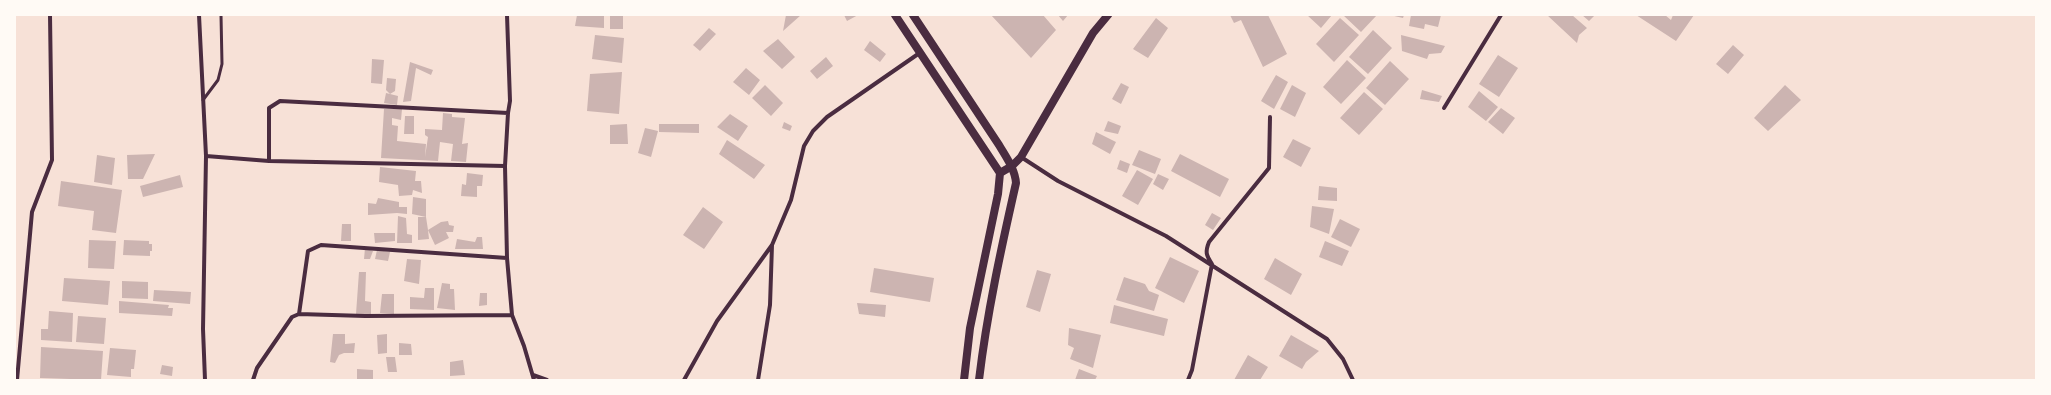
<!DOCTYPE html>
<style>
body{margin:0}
#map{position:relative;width:2051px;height:395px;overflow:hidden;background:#f7e1d7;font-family:"Asap Condensed",sans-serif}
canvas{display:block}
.frame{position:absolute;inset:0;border:16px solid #fffaf5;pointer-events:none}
</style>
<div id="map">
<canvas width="2051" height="395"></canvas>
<div class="frame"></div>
</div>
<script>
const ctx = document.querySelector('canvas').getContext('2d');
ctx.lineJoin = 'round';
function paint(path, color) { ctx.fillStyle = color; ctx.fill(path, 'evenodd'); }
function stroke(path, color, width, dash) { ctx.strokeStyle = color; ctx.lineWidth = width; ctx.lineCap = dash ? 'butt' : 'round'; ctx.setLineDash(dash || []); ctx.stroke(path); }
paint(new Path2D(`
 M577 15H604V28L575 26Z
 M786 15H801L783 31Z
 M844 15H858L847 21Z
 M991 15H1043L1056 30 1031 58Z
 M1058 15H1068L1063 21Z
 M1230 15H1268L1287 54 1263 67 1241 20 1234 23Z
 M1307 15H1332L1321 28Z
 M1343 15H1377L1361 32Z
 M1390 15H1404L1403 18Z
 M1411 15H1441L1438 27 1425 24 1424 29 1409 26Z
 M1547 15H1572L1587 28 1579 35 1577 43Z
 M1582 15H1595L1589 21Z
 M1636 15H1665L1671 20 1673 15H1694L1676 41Z
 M610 16H623V29H610Z
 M1156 18 1168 28 1148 58 1133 49Z
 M1340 18 1359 35 1334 62 1316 44Z
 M709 28 716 34 700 51 693 45Z
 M1373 30 1392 48 1368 74 1349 57Z
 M595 35 624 38 622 63 592 59Z
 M1401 35 1445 46 1441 53 1429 54 1427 59 1402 51Z
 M778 39 795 57 782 69 763 51Z
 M870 41 886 54 880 62 864 50Z
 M1733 45 1744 55 1728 74 1716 64Z
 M1498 55 1518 68 1499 97 1479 84Z
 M826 57 833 66 817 79 810 71Z
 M372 59 384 60 382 84 371 83Z
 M1347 60 1366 78 1341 104 1323 87Z
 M1390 61 1409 79 1385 105 1366 88Z
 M410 62 433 70 431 75 416 68 411 101 403 102Z
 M746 68 760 80 749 95 733 82Z
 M622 72 619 114 587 111 590 74Z
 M1276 75 1288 82 1274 109 1261 101Z
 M387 78 396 79 395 91 390 94 386 90Z
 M1121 83 1129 87 1121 104 1112 99Z
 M765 85 783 103 771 116 752 98Z
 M1292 85 1306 93 1295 117 1280 109Z
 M1785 85 1801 100 1768 131 1754 118Z
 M1422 90 1442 96 1439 102 1420 99Z
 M1479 91 1498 107 1486 121 1468 107Z
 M1364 92 1383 109 1359 135 1340 118Z
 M386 93 398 96 397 105 384 103Z
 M1501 108 1515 118 1503 134 1488 122Z
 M384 109H402L401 120 392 118V125L398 126 397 141 426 144 425 157 428 137 425 135V129L442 130 443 113 452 114V117L465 118 462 144 468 143 466 162 451 161 453 144 440 142 438 161 381 158Z
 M730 114 748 126 738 141 717 127Z
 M405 116H414V134H404Z
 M1108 121 1121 126 1118 134 1104 131Z
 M784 122 792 126 790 131 782 128Z
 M627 124 628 144H610V125Z
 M659 124H699V133L659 132Z
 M645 128 658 131 651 157 638 153Z
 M1096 132 1116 142 1110 154 1092 144Z
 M1293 139 1311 148 1301 167 1283 157Z
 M727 140 765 165 754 179 719 154Z
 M1139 150 1161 159 1155 174 1132 165Z
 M155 154 143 179H128L127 155Z
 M1180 154 1229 179 1220 197 1171 171Z
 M97 155 115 158 112 185 94 182Z
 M1120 160 1130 164 1127 173 1117 169Z
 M380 167 416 171 415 181H421L422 193 413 190 412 195 399 196 398 185 379 182Z
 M1137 170 1153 179 1138 205 1122 196Z
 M467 173 483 175 482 186H477V197L461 196 462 184 466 185Z
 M1158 174 1169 179 1163 190 1153 184Z
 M180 175 183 187 143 197 140 186Z
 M61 181 122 190 116 233 92 230 94 211 58 206Z
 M1319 186 1337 188V201L1318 200Z
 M413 197 426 199V217L412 214Z
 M378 198 399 202V207H407V214L397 213 368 215V203L376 204Z
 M1312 206 1334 209 1329 234 1310 227Z
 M703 207 723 222 704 249 683 235Z
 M1212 213 1221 218 1213 230 1205 225Z
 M398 216 406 218 407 234 412 235V243H397Z
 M418 217H426L428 230 441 222 448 221 449 225 454 226 453 232H446L449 238 435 245 428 230 429 239 418 240Z
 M1340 219 1360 229 1351 247 1331 237Z
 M342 224H351V241H341Z
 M374 233H395V241L375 243Z
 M477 237H482L483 249H455L457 239 475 242Z
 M89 240 116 241 114 269 88 268Z
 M124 240 149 241V244H152V251H150V256L123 255Z
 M1325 241 1349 251 1342 266 1319 257Z
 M365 248 373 251 370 259H364Z
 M377 250 390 252 388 261 375 259Z
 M1170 257 1199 271 1184 303 1155 288Z
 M1275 258 1302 274 1291 295 1264 279Z
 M407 259 421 260 419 284 404 281Z
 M874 268 934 278 930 302 870 292Z
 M1037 270 1051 274 1040 312 1026 307Z
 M359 272H366L365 301 371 302V314H356Z
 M1124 277 1145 284 1149 291 1159 295 1154 311 1116 300Z
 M64 278 110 281 108 305 62 301Z
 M122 281 148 282V299L122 298Z
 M442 283 450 284V289H454L455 310 437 308Z
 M425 288H434V310L410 309V297L424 298Z
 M154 290 191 292 190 304 153 301Z
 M480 293H487V305L479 306Z
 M382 294H394V314L380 313Z
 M119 301 169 305 168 308H173L172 316 119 313Z
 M857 303 886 305 885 317 859 314Z
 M1114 305 1168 319 1164 336 1110 323Z
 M49 311 73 313 72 342 41 340V329H48Z
 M78 316 106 318 104 344 76 342Z
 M1069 328 1101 335 1093 368 1070 359 1074 348 1068 345Z
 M333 334H345V344L355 343 354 353H344L339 355 335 363 330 362Z
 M387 334V353L378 354 377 335Z
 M1291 335 1319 351 1306 362 1302 369 1279 356Z
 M399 343 411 344 412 355H399Z
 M41 347 103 351 101 380 40 378Z
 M110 348 136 350 134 369H131V377L107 375Z
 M1248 355 1268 367 1260 380H1234Z
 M386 357H395L397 372H388Z
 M463 360 465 375 450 376V362Z
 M162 365 173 367 172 376 160 374Z
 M357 369 373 370V380H357Z
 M1079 369 1097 376 1095 380H1075Z`), '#ccb4b1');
stroke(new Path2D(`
 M203 100 218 80 222 64 221 15`), '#4a2c40', 3);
stroke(new Path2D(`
 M199 15 206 156 203 329 205 380
 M507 15 510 101 508 113 505 166 507 258 512 315 524 346 534 380
 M1444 108 1501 15
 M206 156 269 161 505 166
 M1021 157 1058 181 1166 236 1327 339 1343 359 1353 380
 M269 161V108L280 101 508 113
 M299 314 308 251 321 245 507 258
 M533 375 547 380
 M17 380 32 212 52 160 50 15
 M253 380 257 368 292 317 299 314 365 316 512 315
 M684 380 717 321 772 245 791 200 804 146 813 131 827 117 921 52
 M758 380 770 305 772 245
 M1188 380 1192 370 1212 264C1206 255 1205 252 1209 242L1269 168 1270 117`), '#4a2c40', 4);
stroke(new Path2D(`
 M895 15 1000 173
 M913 15 999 145C1006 157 1015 169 1016 183 1001 249 987 313 979 380
 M1000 173 1012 166 1021 157 1093 33 1108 15
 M964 380 970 328 998 194 1000 173`), '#4a2c40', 8);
</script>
